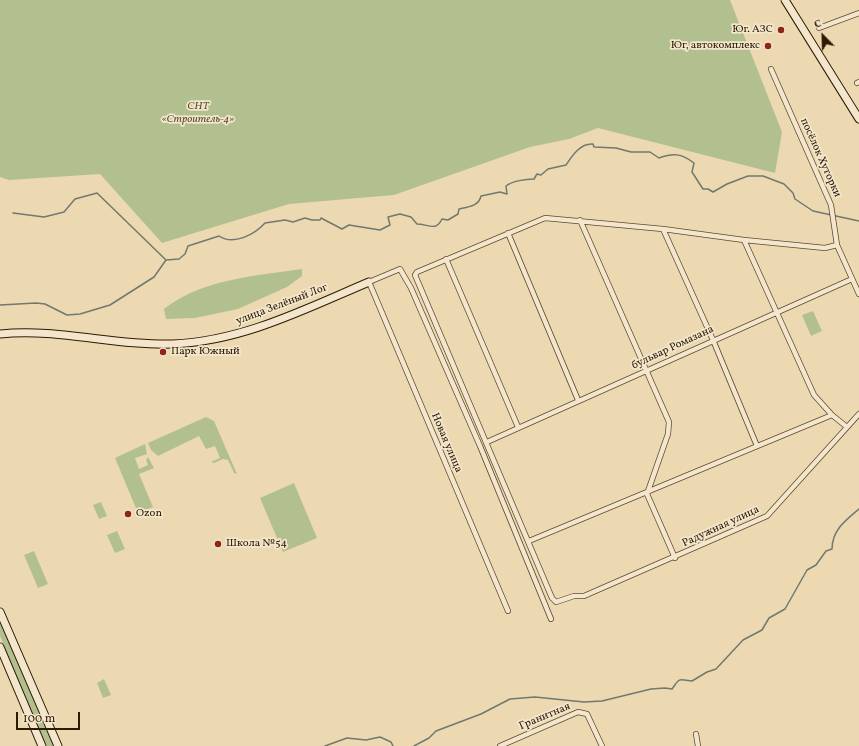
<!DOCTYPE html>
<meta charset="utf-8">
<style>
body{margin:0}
#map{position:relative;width:859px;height:746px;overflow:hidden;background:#edd9b1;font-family:Vollkorn,serif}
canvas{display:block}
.north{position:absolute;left:803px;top:16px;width:40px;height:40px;-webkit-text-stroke:3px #f3e6cc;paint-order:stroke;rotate:337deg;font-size:11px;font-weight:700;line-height:16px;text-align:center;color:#2b1b03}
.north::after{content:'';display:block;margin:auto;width:14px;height:18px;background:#2b1b03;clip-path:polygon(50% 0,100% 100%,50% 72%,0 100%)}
.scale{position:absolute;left:16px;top:712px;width:64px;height:18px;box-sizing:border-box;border:2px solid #2b1b03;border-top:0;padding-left:5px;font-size:12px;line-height:14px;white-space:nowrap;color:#2b1b03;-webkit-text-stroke:3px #f3e6cc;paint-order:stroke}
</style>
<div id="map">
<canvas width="859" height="746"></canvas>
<div class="north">С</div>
<div class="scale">100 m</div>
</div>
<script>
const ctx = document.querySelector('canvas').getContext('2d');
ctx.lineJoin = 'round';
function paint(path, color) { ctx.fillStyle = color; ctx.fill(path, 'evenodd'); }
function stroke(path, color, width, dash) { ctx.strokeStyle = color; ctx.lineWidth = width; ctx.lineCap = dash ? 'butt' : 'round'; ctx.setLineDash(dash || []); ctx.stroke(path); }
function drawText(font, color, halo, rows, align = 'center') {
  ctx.font = font + ' Vollkorn,serif'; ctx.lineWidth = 3.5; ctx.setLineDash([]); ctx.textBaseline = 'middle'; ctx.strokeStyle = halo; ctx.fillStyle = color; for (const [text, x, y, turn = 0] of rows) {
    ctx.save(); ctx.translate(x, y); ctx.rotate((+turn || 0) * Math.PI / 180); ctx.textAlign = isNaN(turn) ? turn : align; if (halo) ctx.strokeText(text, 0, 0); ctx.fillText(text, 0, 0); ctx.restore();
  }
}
paint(new Path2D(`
 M0 0H730L782 132 775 173 598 128 569 139 530 147 394 195 289 204 162 243 100 174 9 180 0 177Z
 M302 269V276L287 287 238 309 195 318 166 319 164 309C202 279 255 276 302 269Z
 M813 311 822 331 811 336 802 315Z
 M206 417 214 421 237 474 234 473 228 460 223 459 214 463 211 462 220 458 215 446 206 449 199 436 158 456 151 450 148 443Z
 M145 444 147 454 135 458 139 469 148 465 146 460 148 457 154 468 139 474 153 507 138 513 115 458Z
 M294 483 317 538 283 552 260 498Z
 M101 502 107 516 99 519 93 505Z
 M117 531 125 549 115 553 107 535Z
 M34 551 48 584 38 588 24 555Z
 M0 621 54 746H47L0 636Z
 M104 679 111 695 103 698 97 683Z`), '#b2c090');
stroke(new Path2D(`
 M13 213 44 217 64 212 75 199 97 193 166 260
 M0 305 36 303 45 304 67 315 80 314 110 305 154 277 166 260 179 259 185 254 188 246 219 236C234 246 255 234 265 223L285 220 293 222 305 218 312 220H320L321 218 342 229 349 225 380 230 390 225 388 217 400 214 411 217 417 224C428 224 436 232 442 219L448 220 458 214 459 209C468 207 479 206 481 196L500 192 507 194 506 186C512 181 526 179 534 179L537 174 541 175 548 169 566 165C572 156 580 143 593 144L594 147 616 148 631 152H650L659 158C673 153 681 153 694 163L692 172 703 189H708L713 192 727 184 748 176H763L784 184 793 193 795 199 813 211 859 221
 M325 746 347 738 366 740 380 737 391 742 393 746
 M414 746 429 738 436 731 481 714 510 699 535 697 584 702 602 701 651 689 665 688 672 689C680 678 677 679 692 681L707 672 716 669 743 640 762 630 769 618 785 609 807 570 816 565 826 551 832 549C832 530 846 520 859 509`), '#70796f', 1.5);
const street = new Path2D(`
 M819 28 859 13
 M771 69 831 205 837 245 859 294
 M857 83 859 82
 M580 220 669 422 668 434 647 494 675 558
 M663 229 713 340 757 446
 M508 233 578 400
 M744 240 814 395 832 415 847 427
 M837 245 825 248 744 240 663 229 545 218 417 272 415 275 552 598 556 602 574 596H584L767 516 859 414
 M446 259 518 427
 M487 442 852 279
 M529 541 832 415
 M508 611 369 282 400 269 411 288 480 446 551 619
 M696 734 698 746
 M500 746 578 712 587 714 602 746`);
const secondary = new Path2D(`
 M785 0 859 119
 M0 334C58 328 115 346 173 344 243 341 305 309 369 282
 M0 612 58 746
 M0 647 42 746`);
stroke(street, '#5c4a2e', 6);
stroke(secondary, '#2b1b03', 9);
stroke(street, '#f3e6cc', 4.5);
stroke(secondary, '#f3e6cc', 7);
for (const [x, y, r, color] of [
 [781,30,4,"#8f2418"],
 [768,46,4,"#8f2418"],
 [163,352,4,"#8f2418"],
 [128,514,4,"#8f2418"],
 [218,544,4,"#8f2418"]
]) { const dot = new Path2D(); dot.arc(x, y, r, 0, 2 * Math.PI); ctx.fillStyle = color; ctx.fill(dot); stroke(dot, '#f3e6cc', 1.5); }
drawText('11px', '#2b1b03', '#f3e6cc', [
 ["Юг. АЗС",773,30,"right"],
 ["Юг, автокомплекс",760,46,"right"],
 ["Парк Южный",171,352],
 ["Ozon",136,514],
 ["Школа №54",226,544]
], 'left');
drawText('italic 11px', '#544d2d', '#f3e6cc', [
 ["СНТ",198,107],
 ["«Строитель-4»",198,120]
]);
drawText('11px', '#2b1b03', '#f3e6cc', [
 ["посёлок Хуторки",820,158,66],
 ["улица Зелёный Лог",282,305,-21],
 ["бульвар Ромазана",673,348,-25],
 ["Новая улица",446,443,67],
 ["Радужная улица",721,527,-25],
 ["Гранитная",545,717,-23]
]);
</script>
